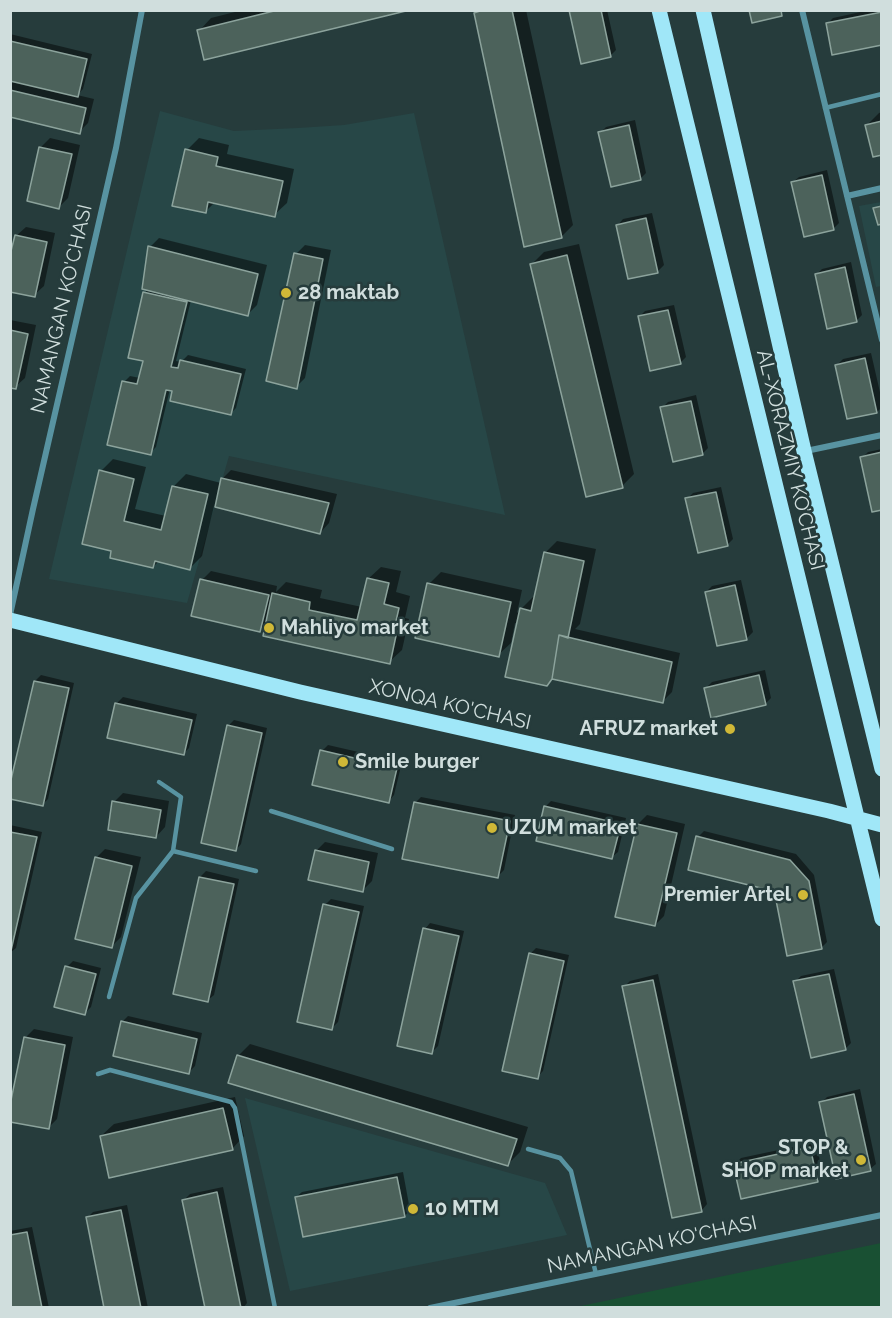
<!DOCTYPE html>
<meta charset="utf-8">
<style>
body{margin:0}
#map{position:relative;width:892px;height:1318px;overflow:hidden;background:#263c3c;font-family:Raleway,sans-serif}
canvas{display:block}
.frame{position:absolute;inset:0;border:12px solid #d0dedd;pointer-events:none}
</style>
<div id="map">
<canvas width="892" height="1318"></canvas>
<div class="frame"></div>
</div>
<script>
const ctx = document.querySelector('canvas').getContext('2d');
ctx.lineJoin = 'round';
function paint(path, color) { ctx.fillStyle = color; ctx.fill(path, 'evenodd'); }
function stroke(path, color, width, dash) { ctx.strokeStyle = color; ctx.lineWidth = width; ctx.lineCap = dash ? 'butt' : 'round'; ctx.setLineDash(dash || []); ctx.stroke(path); }
function drawText(font, color, halo, rows, align = 'center') {
  ctx.font = font + ' Raleway,sans-serif'; ctx.lineWidth = 5; ctx.setLineDash([]); ctx.textBaseline = 'middle'; ctx.strokeStyle = halo; ctx.fillStyle = color; for (const [text, x, y, turn = 0] of rows) {
    ctx.save(); ctx.translate(x, y); ctx.rotate((+turn || 0) * Math.PI / 180); ctx.textAlign = isNaN(turn) ? turn : align; if (halo) ctx.strokeText(text, 0, 0); ctx.fillText(text, 0, 0); ctx.restore();
  }
}
paint(new Path2D(`
 M160 111 234 131 298 128 344 125 414 113 505 515 229 456 187 603 49 579Z
 M881 202V286L876 287 859 206Z
 M245 1098 545 1183 567 1235 290 1291Z`), '#274747');
paint(new Path2D(`
 M881 1243V1307H576Z`), '#195033');
paint(new Path2D(`
 M243 10H404L199 31 211 18Z
 M478 10H526L573 225 561 237 475 13Z
 M570 10H607L616 50 610 56Z
 M870 10H882V43L827 24 833 18Z
 M10 34 92 54 83 89 77 95 94 99 88 123 79 132 10 115Z
 M882 112V154L867 125 879 113Z
 M635 120 646 173 640 179 600 133 606 127Z
 M50 138 80 145 68 198 59 207 29 200 41 147Z
 M199 138 229 145 227 154 294 169 287 203 274 215 215 202 205 212 187 150Z
 M827 170 839 223 833 229 793 182 799 177Z
 M652 213 664 265 658 271 629 278 618 225 623 219Z
 M26 227 55 233 44 286 34 295 16 236Z
 M159 238 267 265 257 305 248 314 191 300 176 361 181 362 188 355 246 369 236 408 230 414 170 389 156 447 150 453 124 382 130 376 140 378 145 360V293L148 289 150 247Z
 M579 244 634 474 622 486 532 264 544 252Z
 M305 245 331 250 305 378 296 387V254Z
 M851 262 862 315 856 321 816 275 822 269Z
 M674 305 686 357 680 363 639 317 645 311Z
 M10 320 36 325 25 378 15 387 10 386Z
 M871 353 882 401V407L877 412 848 418 837 365 843 359Z
 M696 395 708 448 702 454 662 408 668 402Z
 M882 449V508L862 458 868 452Z
 M113 459 146 467 135 509 166 516 174 486 186 474 221 483 222 479 231 470 337 494 329 523 320 533 214 506 202 556 190 568 159 561 153 567 113 550 101 471Z
 M721 487 733 539 727 545 687 499 693 493Z
 M557 541 596 549 580 624 575 629 680 653 672 692 663 701 518 623H515L511 643 498 655 429 584 441 572 522 590 517 613 533 597H536L545 553Z
 M381 567 401 571 396 592 410 596 405 618 409 619 402 650 389 662 267 623 260 631 202 580 211 571 277 586 276 592 286 582 322 590 320 598 362 607 368 579Z
 M741 580 753 632 747 638 718 645 706 592 712 586Z
 M765 670 771 698 765 704 706 688 712 682Z
 M41 675 74 683 48 799 42 805 35 681Z
 M123 697 197 714 189 748 183 754 109 737 117 703Z
 M234 720 267 728 241 844 236 850 228 726Z
 M328 745 402 762 394 795 389 801 322 751Z
 M123 793 169 801 165 827 156 837 114 802Z
 M421 797 515 815 504 870 498 876 415 803Z
 M551 801 626 818 618 852 612 857 545 807Z
 M647 815 685 824 664 916 655 925 638 824Z
 M10 825 42 832 16 948 10 953Z
 M704 831 796 854 814 875 827 942 821 948 776 894 698 837Z
 M325 842 378 853 372 881 363 890 316 851Z
 M105 849 141 857 121 937 112 946 96 858Z
 M206 871 239 879 214 995 208 1000 200 877Z
 M331 899 364 906 338 1022 332 1028 325 905Z
 M430 923 464 931 438 1046 432 1052 425 929Z
 M536 948 569 955 543 1071 537 1077 530 954Z
 M73 961 101 968 91 1007 85 1013 67 967Z
 M834 969 851 1043 845 1049 795 982 801 976Z
 M658 974 707 1204 702 1210 624 987 630 981Z
 M128 1016 202 1033 195 1066 189 1072 122 1022Z
 M34 1029 73 1037 57 1119 48 1128 25 1038Z
 M250 1044 528 1127 520 1152 508 1164 238 1056Z
 M860 1089 876 1164 870 1169 821 1103 827 1097Z
 M235 1097 244 1136 232 1149 101 1136 114 1124Z
 M816 1142 823 1175 817 1181 735 1164 741 1158Z
 M403 1172 410 1210 405 1216 296 1197 302 1192Z
 M223 1187 247 1303 243 1308H206L184 1200 190 1194Z
 M127 1205 148 1308H106L87 1218 93 1212Z
 M32 1227 49 1308H10V1231Z`), '#0007');
const building = new Path2D(`
 M278 10H410L204 60 197 30Z
 M483 10H512L562 238 524 247 474 13Z
 M569 10H601L611 57 581 64Z
 M749 10H781L782 16 752 23Z
 M882 12V45L832 55 826 23Z
 M10 41 87 59 78 97 10 81Z
 M10 90 86 108 80 134 10 117Z
 M882 121V155L873 157 865 125Z
 M629 125 641 180 611 187 598 132Z
 M39 147 72 154 59 209 27 201Z
 M185 149 218 157 216 166 283 181 275 217 208 202 206 213 172 206Z
 M822 175 834 230 804 237 791 182Z
 M882 206V224L878 225 873 208Z
 M646 218 658 273 628 279 616 225Z
 M15 235 47 242 35 297 10 292V255Z
 M148 246 258 274 248 316 142 289Z
 M294 253 323 259 297 389 266 381Z
 M567 255 623 488 586 497 530 264Z
 M845 267 857 322 827 329 815 274Z
 M143 292 187 302 171 367 178 368 180 360 241 374 231 415 170 401 172 391 166 390 151 455 107 445 122 381 137 384 143 361 128 358Z
 M668 310 681 364 650 371 638 316Z
 M10 330 28 334 16 389 10 388Z
 M865 358 877 413 847 419 835 365Z
 M691 401 703 455 673 462 660 407Z
 M882 452V510L872 512 860 457Z
 M99 470 134 479 124 521 161 530 172 486 208 494 190 570 155 561 153 568 110 558 111 551 82 544Z
 M221 478 329 503 320 534 215 507Z
 M716 492 728 546 698 553 685 498Z
 M544 552 584 561 568 638 559 635 552 679 547 686 505 677 520 608 531 611Z
 M367 578 389 583 384 604 399 608 394 630 397 631 390 664 263 636 272 593 310 602 309 610 357 620Z
 M200 579 269 595 260 632 191 616Z
 M427 583 511 602 499 657 415 638Z
 M735 585 747 640 717 646 705 592Z
 M559 635 672 662 663 703 552 679Z
 M759 675 766 705 711 718 704 688Z
 M34 681 69 688 43 806 10 799V784Z
 M115 703 192 720 184 755 107 738Z
 M227 725 262 733 236 851 201 843Z
 M320 750 397 768 389 803 312 785Z
 M112 801 161 810 156 838 108 830Z
 M414 802 510 821 498 878 402 859Z
 M544 806 621 824 612 859 536 841Z
 M637 824 677 833 655 926 615 917Z
 M10 832 37 837 10 955Z
 M696 836 790 860 809 881 822 949 787 956 775 895 769 890 688 870Z
 M315 850 369 862 363 892 308 880Z
 M95 857 132 866 112 948 75 939Z
 M199 877 234 884 208 1002 173 994Z
 M323 904 359 912 332 1030 297 1022Z
 M423 928 459 936 432 1054 397 1046Z
 M529 953 564 961 538 1079 502 1071Z
 M65 966 96 974 85 1015 54 1007Z
 M829 974 846 1050 811 1058 793 981Z
 M653 980 702 1212 672 1218 622 986Z
 M121 1021 197 1039 189 1074 113 1056Z
 M24 1037 65 1045 49 1129 10 1122V1105Z
 M237 1055 517 1139 508 1166 228 1083Z
 M854 1094 871 1171 836 1179 819 1102Z
 M223 1108 233 1150 109 1178 100 1136Z
 M810 1147 818 1182 741 1199 733 1164Z
 M397 1177 405 1217 303 1237 295 1197Z
 M217 1192 241 1308H205L182 1200Z
 M121 1210 141 1308H104L86 1217Z
 M27 1232 42 1308H10V1235Z`);
paint(building, '#4c625b');
stroke(building, '#8ca39c', 1.5);
stroke(new Path2D(`
 M825 108 882 94
 M159 782 181 797 173 851
 M271 811 392 849
 M109 997 136 898 173 851 256 871
 M98 1074 110 1070 231 1102 235 1108 275 1308
 M528 1149 560 1158 571 1171 596 1274`), '#5893a1', 4.5);
stroke(new Path2D(`
 M802 10 882 340
 M847 196 882 188
 M806 451 882 435
 M10 615 33 509 116 148 142 10
 M430 1308 882 1215`), '#5893a1', 6);
stroke(new Path2D(`
 M659 10 882 919
 M703 10 804 451 882 769
 M10 620 300 692 829 811 882 825`), '#a0e7f8', 15);
for (const [x, y, r, color] of [
 [286,293,6,"#d0b837"],
 [269,628,6,"#d0b837"],
 [730,729,6,"#d0b837"],
 [343,762,6,"#d0b837"],
 [492,828,6,"#d0b837"],
 [803,895,6,"#d0b837"],
 [861,1160,6,"#d0b837"],
 [413,1209,6,"#d0b837"]
]) { const dot = new Path2D(); dot.arc(x, y, r, 0, 2 * Math.PI); ctx.fillStyle = color; ctx.fill(dot); stroke(dot, '#263c3c', 2); }
drawText('bold 20px', '#d0dedd', '#263c3c', [
 ["28 maktab",298,293],
 ["Mahliyo market",281,628],
 ["AFRUZ market",718,729,"right"],
 ["Smile burger",355,762],
 ["UZUM market",504,828],
 ["Premier Artel",791,895,"right"],
 ["STOP &",849,1148,"right"],
 ["SHOP market",849,1171,"right"],
 ["10 MTM",425,1209]
], 'left');
drawText('20px', '#d0dedd', '#263c3c', [
 ["NAMANGAN KO'CHASI",62,309,-77],
 ["AL-XORAZMIY KO’CHASI",790,460,76],
 ["XONQA KO'CHASI",450,705,13],
 ["NAMANGAN KO'CHASI",652,1245,-12]
]);
</script>
